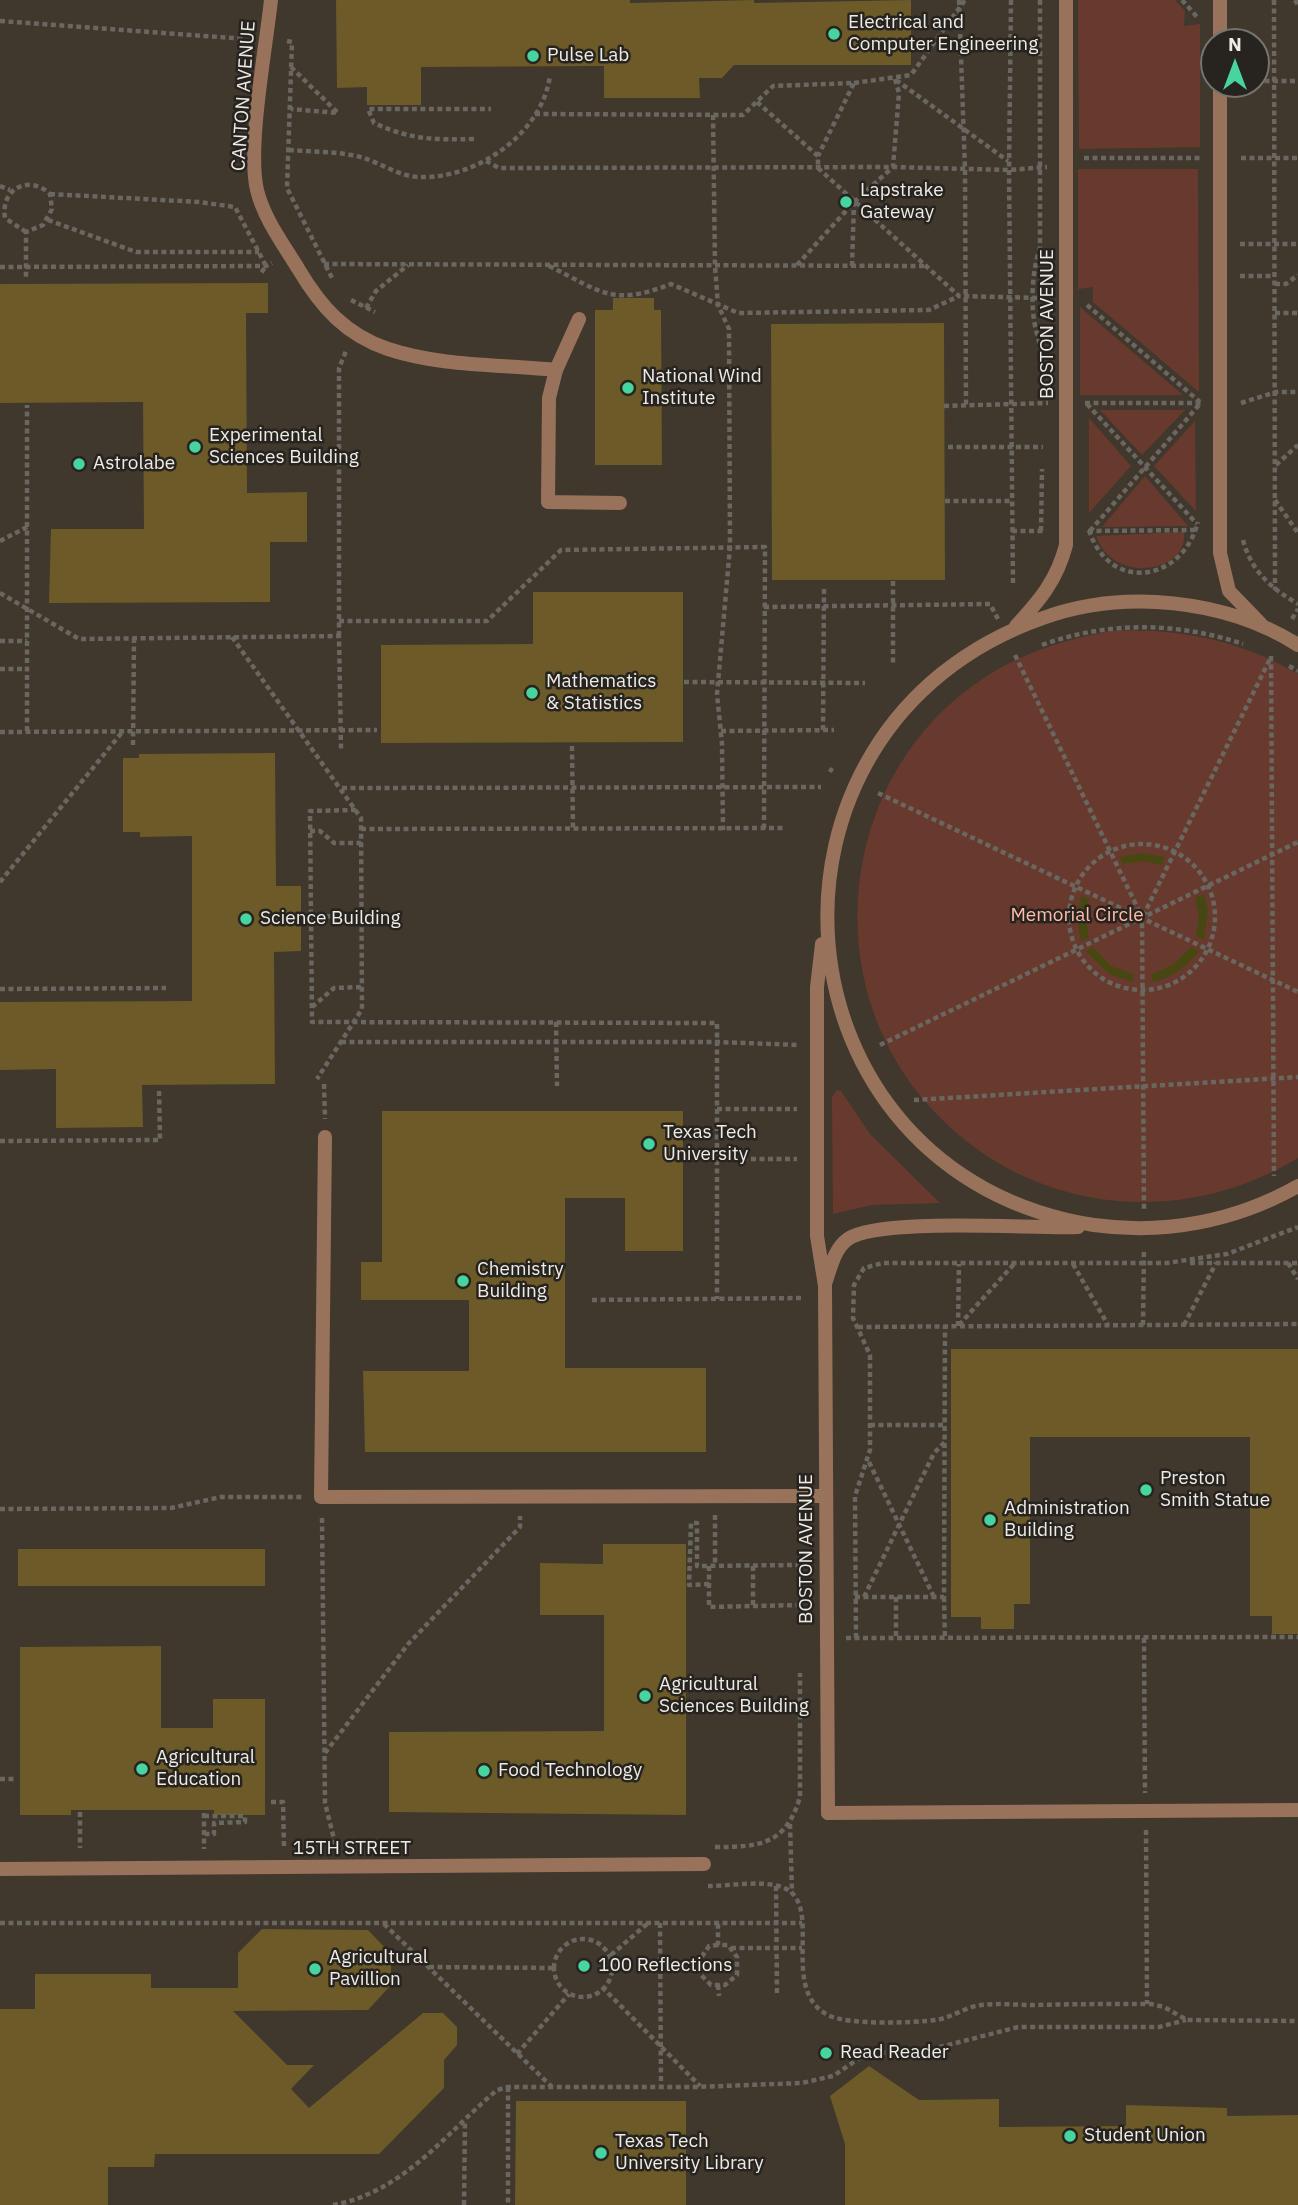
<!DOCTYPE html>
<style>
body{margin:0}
#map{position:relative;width:1298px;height:2205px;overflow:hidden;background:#312d27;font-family:"IBM Plex Sans",sans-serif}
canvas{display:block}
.north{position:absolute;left:1200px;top:28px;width:70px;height:70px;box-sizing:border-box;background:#27231e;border:2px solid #77736e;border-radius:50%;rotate:0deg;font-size:19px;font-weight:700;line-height:28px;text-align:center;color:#eeebe7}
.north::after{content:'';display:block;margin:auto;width:24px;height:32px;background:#47d49e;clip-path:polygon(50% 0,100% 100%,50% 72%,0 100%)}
</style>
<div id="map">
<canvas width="1298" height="2205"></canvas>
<div class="north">N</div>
</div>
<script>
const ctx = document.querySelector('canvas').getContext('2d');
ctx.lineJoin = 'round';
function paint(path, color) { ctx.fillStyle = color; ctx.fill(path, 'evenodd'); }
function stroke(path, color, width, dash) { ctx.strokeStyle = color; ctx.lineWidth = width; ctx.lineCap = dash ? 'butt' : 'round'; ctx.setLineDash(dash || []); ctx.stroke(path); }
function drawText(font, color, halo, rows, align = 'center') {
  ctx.font = font + ' "IBM Plex Sans",sans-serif'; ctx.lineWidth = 5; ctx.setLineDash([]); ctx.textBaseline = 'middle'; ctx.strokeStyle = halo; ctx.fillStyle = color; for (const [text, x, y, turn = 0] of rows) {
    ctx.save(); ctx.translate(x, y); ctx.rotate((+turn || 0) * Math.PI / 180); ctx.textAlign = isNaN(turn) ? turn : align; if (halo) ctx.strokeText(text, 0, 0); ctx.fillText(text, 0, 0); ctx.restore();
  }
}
paint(new Path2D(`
 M0 0H1298V2205H0ZM1214 42H1256V84H1214Z`), '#40372d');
paint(new Path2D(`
 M1078 0H1175L1185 11 1184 26 1200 24V147L1079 149Z
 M1078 169H1198L1199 392 1093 302V287L1078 289Z
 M1080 307 1183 395H1080Z
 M1100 410H1185L1142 455Z
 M1089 418 1131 466 1089 513Z
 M1195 421 1196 511 1154 466Z
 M1145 476 1188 526 1102 527Z
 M1184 532C1189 573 1113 585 1096 536Z
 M1112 631C1180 628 1239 640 1298 674V1158C1238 1194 1170 1209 1100 1199 1035 1189 975 1157 931 1108 815 982 839 772 984 678 1023 652 1067 639 1112 631Z
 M837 1090 841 1091 870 1134 940 1203 872 1205 833 1214 832 1097Z`), '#683a2e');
paint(new Path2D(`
 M1143 853 1165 857 1162 865 1143 861 1123 864 1119 857Z
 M1204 894 1208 911 1204 940 1196 936 1199 915 1195 898Z
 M1081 895 1089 899 1085 915 1089 938 1081 941 1077 921Z
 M1093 947 1111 966 1133 974V982L1109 974 1086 951Z
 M1191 947 1199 951C1186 967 1173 977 1152 982V974L1173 965Z`), '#474712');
paint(new Path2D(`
 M336 0H630V3L754 0V3L911 0V65H734L722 78H699L700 98H604V66L421 67V105H367V87L337 88Z
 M268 283V313H246L247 493 307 492V542H270V602L49 603 51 529H144L143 402 0 403V284Z
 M613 298H654V310H661L662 465H595V310H613Z
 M944 323 945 580H772L771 324Z
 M533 592H683V742L381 743V645L533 644Z
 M275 753 276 886H301V951L274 952 275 1084 142 1085 143 1127 56 1128V1069L0 1070V1002L192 1001V836L140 837V832H123V758H139V754Z
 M382 1111H683V1251H625V1198H565V1368H706V1452H365L363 1371H469V1300H361V1262H382Z
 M951 1349H1298V1634H1272V1616H1250V1437H1030V1604H1014V1629H981V1617H951Z
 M603 1544H686V1815L389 1812V1732L604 1731V1615H540V1563L603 1564Z
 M18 1549H265V1586H18Z
 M161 1646V1728H213V1699H265V1815H214V1810H71V1815H20V1647Z
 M262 1929 368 1930 391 1954V1985L368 2010 233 2011 287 2065H314L291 2089 309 2108 423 2013H443L457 2027V2045L444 2060V2088L379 2154H155L154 2167H108V2205H0V2009H35V1974H151V1988H238V1953Z
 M869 2066 919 2100 999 2099V2127L1126 2126V2105L1227 2108V2116L1298 2115V2205H845V2144L830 2096Z
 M516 2101H686V2205H515Z`), '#6c5a28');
stroke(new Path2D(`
 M959 0 965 169 966 406
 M1011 0 1009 170 1013 585
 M1040 0V248C1032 270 1030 307 1036 330 1039 342 1042 350 1042 362
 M1182 0 1198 18
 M1274 0 1275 590
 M1295 0 1298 5
 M0 21 246 39
 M287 41 292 42 287 188 332 278
 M291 67 338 113 291 109
 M896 80 1008 161
 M1256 81H1298
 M854 83 911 75 965 0
 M757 102 818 156V168L959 296 1042 298
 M535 114 743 115 773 86 854 83 818 156
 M713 115 715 266 718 305 729 329 730 547 717 694 722 744 723 830
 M474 139C434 140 412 140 374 123L368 109H491
 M289 150C312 152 341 151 364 158 382 164 401 177 420 177 477 179 543 133 550 75
 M1084 158H1202
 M1241 158H1298
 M486 161 499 168 893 167 1009 170 1047 167
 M0 186 10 190
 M50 194 199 202 235 207 266 266 261 273
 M48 220 136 252H259
 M26 232 5 218C0 189 29 174 50 194L52 209 43 225 26 232V277
 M1240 244H1298
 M324 264 928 266
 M797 265 854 202 893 167 899 93 895 79
 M549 266C602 292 612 307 671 284L738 313 929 310 959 296
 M852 266 854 202
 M0 267 266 266 272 263
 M1240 276H1274
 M1275 284H1286L1298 275
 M351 300 375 312
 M1087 305 1200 402
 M366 308 376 291 408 265
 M1275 313H1298
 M1085 403H1201
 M1241 403 1276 392H1298
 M1087 404 1197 524
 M944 406 1048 403
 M948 447H1043
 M1276 465 1298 445
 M1275 500 1298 533
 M945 501H1010
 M1089 530C1109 593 1182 583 1198 522
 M1012 531H1043
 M1041 531 1042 469
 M1088 531 1195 530
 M1090 531 1199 405
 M1243 540C1251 571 1271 588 1298 604
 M0 541 27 527
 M893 581V664
 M0 593 79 639 339 636 341 749
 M764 607 990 604 998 619
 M1292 619 1298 609
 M339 621H487L561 550 765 547 764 829
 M339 636V368L346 351
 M232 637 361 818 362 1009 317 1079
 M0 641H27
 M1042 645C1108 621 1177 622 1243 644
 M1015 655 1142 917 1144 1209
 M1271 656 1274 1176
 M1289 666 1298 671
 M0 669H27
 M684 682 865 683
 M823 730 824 589
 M27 731V405
 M721 731 834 730
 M0 732 377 730
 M133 745 134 638
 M572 746 573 830
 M829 769 833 771
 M342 788 821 787
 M878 793 1298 992
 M356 810 310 811 312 1022 717 1023V1299
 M361 829 785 828
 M310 831H320L334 843H361
 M1069 917a73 73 0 1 1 146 0a73 73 0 1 1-146 0Z
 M0 882 123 731
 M1143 916 1271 657
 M310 917 362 915
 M0 989 166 988
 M312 1007 334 988 362 987
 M556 1022 557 1086
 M341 1042H717L799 1045
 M880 1045 1298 842
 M324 1084 325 1119
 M914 1100 1298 1077
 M717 1109H797
 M0 1141 160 1140 159 1089
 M717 1159H797
 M1190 1263H1298
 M1288 1263 1298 1279
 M1073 1264 1108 1325
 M592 1300 804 1298
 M959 1325 1014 1264
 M1143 1325 1144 1249
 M1184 1325 1216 1263
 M958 1326 959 1264
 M858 1327 1298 1324
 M870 1425H945
 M869 1462 934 1597
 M0 1509 171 1508 221 1497H302
 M715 1515V1566
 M322 1518 325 1803 336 1847
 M709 1566V1607L800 1605
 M753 1566V1606
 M709 1584 689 1585 691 1523H697V1566L799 1565
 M855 1597H944L945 1326
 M864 1597 934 1453 945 1442
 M896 1597V1639
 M944 1597 945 1640
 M846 1638 1298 1637
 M856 1638 855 1496 870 1450V1355L853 1318 854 1285 864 1268 883 1263H1167L1227 1254 1298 1227
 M1144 1638 1145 1793
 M325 1753 409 1643 520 1527V1516
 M0 1779H15
 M271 1802H283L284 1848
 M80 1812V1848
 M204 1813V1849
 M204 1816H245V1822L214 1823V1834H205
 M790 1824 792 1893
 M1146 1830 1147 2004
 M715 1847C759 1847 786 1845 800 1797V1673
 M708 1886C730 1886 761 1880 782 1887 827 1903 776 1991 830 2016 851 2025 912 2023 936 2020 951 2018 965 2007 981 2005 998 2003 1017 2005 1034 2005 1073 2004 1112 2004 1151 2004L1164 2007 1187 2020 1298 2021
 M776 1886 777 1996
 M0 1923H802
 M660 1923 661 2087
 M384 1924 552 2087
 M554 1968a29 29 0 1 1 58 0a29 29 0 1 1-58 0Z
 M718 1945 709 1946 699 1961 700 1974 711 1985H725L737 1975V1957L728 1945H718V1923
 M731 1948H802
 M611 1955 647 1924
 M611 1966H699
 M429 1967 555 1968
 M718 1985 719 1996
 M602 1987 700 2086
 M517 2054 569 1994
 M508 2087V2205
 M333 2205C404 2192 445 2134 497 2090L508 2087H695L802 2083 833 2076 867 2053 921 2052 1018 2027H1159L1186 2020
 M464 2205 465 2120`), '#6a6761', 4.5, [5, 3.5]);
stroke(new Path2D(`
 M579 319 556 370 549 398 548 502 620 503
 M828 1813 1298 1810`), '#98725a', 14);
stroke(new Path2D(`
 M325 1137 321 1497 826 1496`), '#98725a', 14);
stroke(new Path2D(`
 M271 0C266 47 247 148 257 190 264 219 284 245 299 270 321 307 346 335 388 349 443 367 499 364 556 370
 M1220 0V42
 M1220 84V553L1229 591 1261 624
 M1016 626C1040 600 1057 580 1066 545V0
 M1298 645C1225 599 1124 589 1043 618 730 728 767 1174 1094 1225 1165 1235 1236 1221 1298 1186
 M822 944 817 987V1236L825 1286 828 1813
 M826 1281C831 1266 835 1248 848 1239 879 1217 1032 1229 1078 1227
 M0 1869 704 1864`), '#98725a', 14);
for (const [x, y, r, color] of [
 [834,34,7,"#47d49e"],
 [533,56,7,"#47d49e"],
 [846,202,7,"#47d49e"],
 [628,388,7,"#47d49e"],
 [195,447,7,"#47d49e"],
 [79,464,7,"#47d49e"],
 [532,693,7,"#47d49e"],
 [246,919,7,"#47d49e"],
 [649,1144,7,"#47d49e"],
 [463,1281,7,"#47d49e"],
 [1146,1490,7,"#47d49e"],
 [990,1520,7,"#47d49e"],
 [645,1696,7,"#47d49e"],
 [142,1769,7,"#47d49e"],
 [484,1771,7,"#47d49e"],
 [584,1966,7,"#47d49e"],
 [315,1969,7,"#47d49e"],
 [826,2053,7,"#47d49e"],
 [1070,2136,7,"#47d49e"],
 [601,2153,7,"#47d49e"]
]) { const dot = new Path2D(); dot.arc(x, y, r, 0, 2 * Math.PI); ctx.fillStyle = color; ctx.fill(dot); stroke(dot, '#27231e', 2.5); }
drawText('19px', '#eeebe7', '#27231e', [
 ["Electrical and",848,23],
 ["Computer Engineering",848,45],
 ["Pulse Lab",547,56],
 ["Lapstrake",860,191],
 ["Gateway",860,213],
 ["National Wind",642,377],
 ["Institute",642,399],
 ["Experimental",209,436],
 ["Sciences Building",209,458],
 ["Astrolabe",93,464],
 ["Mathematics",546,682],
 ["& Statistics",546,704],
 ["Science Building",260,919],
 ["Texas Tech",663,1133],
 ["University",663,1155],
 ["Chemistry",477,1270],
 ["Building",477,1292],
 ["Preston",1160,1479],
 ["Smith Statue",1160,1501],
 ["Administration",1004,1509],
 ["Building",1004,1531],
 ["Agricultural",659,1685],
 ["Sciences Building",659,1707],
 ["Agricultural",156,1758],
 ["Education",156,1780],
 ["Food Technology",498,1771],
 ["Agricultural",329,1958],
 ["Pavillion",329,1980],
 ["100 Reflections",598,1966],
 ["Read Reader",840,2053],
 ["Student Union",1084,2136],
 ["Texas Tech",615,2142],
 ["University Library",615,2164]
], 'left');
drawText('19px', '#eeebe7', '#27231e', [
 ["CANTON AVENUE",244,96,-86],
 ["BOSTON AVENUE",1048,324,-90],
 ["BOSTON AVENUE",807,1549,-90],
 ["15TH STREET",352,1849]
]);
drawText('19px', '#ffbca9', '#27231e', [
 ["Memorial Circle",1077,916]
]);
</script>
